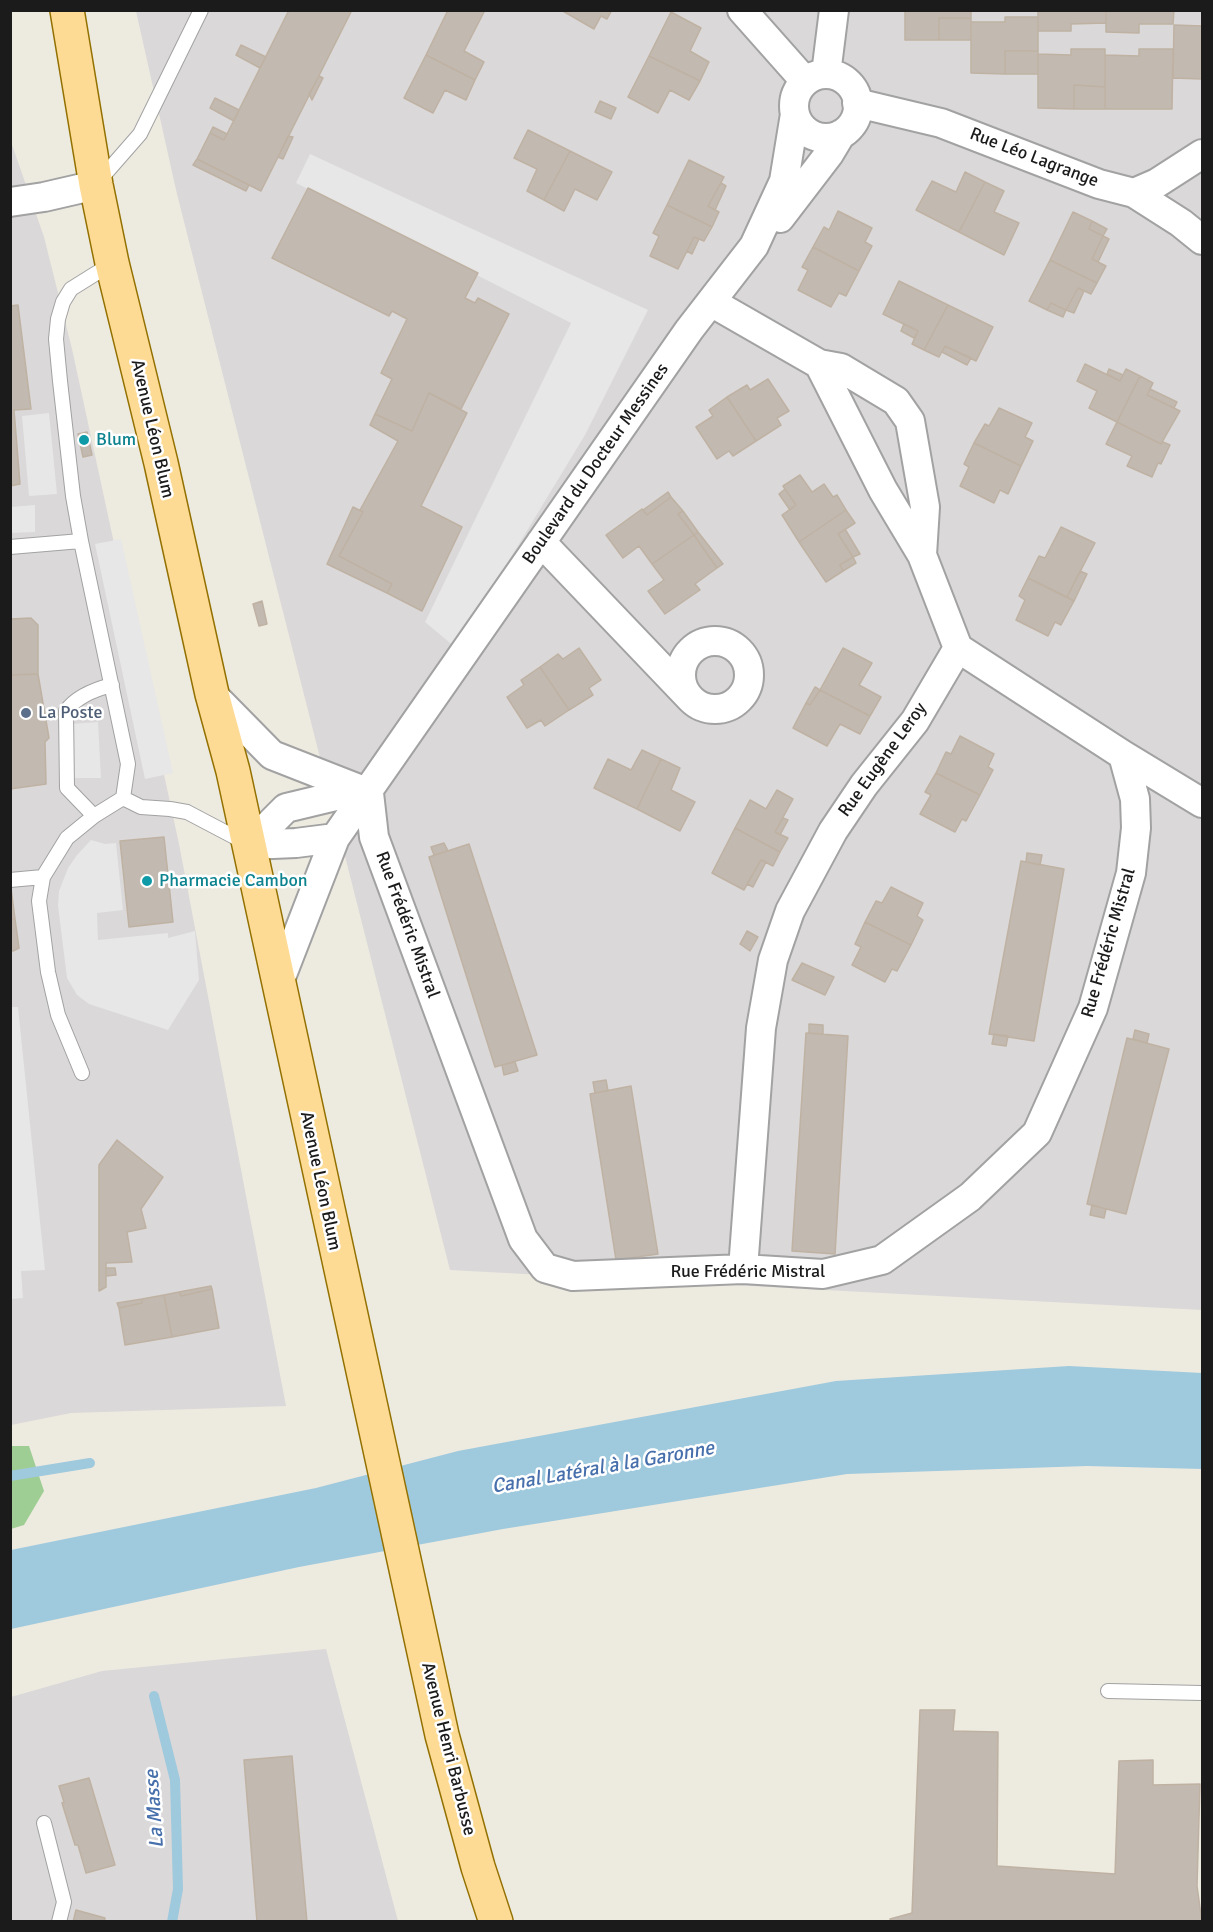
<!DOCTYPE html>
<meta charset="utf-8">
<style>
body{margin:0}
#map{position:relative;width:1213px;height:1932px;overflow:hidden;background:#edeae0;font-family:Signika,sans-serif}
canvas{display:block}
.frame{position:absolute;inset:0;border:12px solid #1b1b1b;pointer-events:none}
</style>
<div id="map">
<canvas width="1213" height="1932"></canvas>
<div class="frame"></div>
</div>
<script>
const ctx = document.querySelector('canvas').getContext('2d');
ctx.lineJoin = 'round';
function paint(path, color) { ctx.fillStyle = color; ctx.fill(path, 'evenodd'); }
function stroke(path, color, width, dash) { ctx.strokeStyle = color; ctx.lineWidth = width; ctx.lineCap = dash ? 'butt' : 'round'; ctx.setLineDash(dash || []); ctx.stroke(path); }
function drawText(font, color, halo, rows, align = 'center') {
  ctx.font = font + ' Signika,sans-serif'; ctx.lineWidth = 5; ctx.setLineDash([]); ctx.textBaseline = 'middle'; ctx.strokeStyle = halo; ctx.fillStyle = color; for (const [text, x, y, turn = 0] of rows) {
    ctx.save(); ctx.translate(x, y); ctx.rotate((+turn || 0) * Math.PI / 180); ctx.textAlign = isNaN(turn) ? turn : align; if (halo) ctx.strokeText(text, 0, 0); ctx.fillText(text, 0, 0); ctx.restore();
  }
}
paint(new Path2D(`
 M136 11H1202V1310L450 1270 177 194Z
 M10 139 44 237 72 349 179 844 286 1406 71 1413 11 1425Z
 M326 1649 398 1921 11 1922V1697L102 1671Z`), '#dad8d8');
paint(new Path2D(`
 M10 1446H29L44 1491 24 1525 11 1529Z`), '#9fce94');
paint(new Path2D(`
 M310 154 648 310 585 435 456 648 425 622 571 323 296 183Z
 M49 413 57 494 29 496 22 416Z
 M35 505V532L11 533V507Z
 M121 539 173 773 145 779 95 544Z
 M98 722 101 778H73L72 724Z
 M91 840 105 844 116 843 123 910 97 913 98 940 168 933V938L195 931 199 980 168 1030 89 1004 77 995 67 978 58 906 59 891 68 868 77 855Z
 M11 1007H18L45 1270 21 1271 23 1298 11 1299Z`), '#e7e7e7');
paint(new Path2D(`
 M1069 1366 1202 1373V1469L1087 1466 847 1474 503 1529 299 1567 11 1629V1550L316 1488 458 1451 836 1381Z`), '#9fc9dd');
stroke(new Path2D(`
 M10 1476 90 1463
 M154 1696 175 1780 178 1889 172 1922`), '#9fc9dd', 10);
const building = new Path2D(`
 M289 10H352L261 191 197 159 210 133 224 140Z
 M448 10H481L484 12 464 51 484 62 475 80 426 55Z
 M561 10H612L607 19 601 16 594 29Z
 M905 10H971V18H939V40H905Z
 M1038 10H1106V23L1071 24V31H1038Z
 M1106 10H1174L1173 24H1139V33L1106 32Z
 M671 12 701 28 690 51 709 62 700 81 649 56Z
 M1005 17H1038V51H1005V74L971 73V22H1005Z
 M939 18H971V40H939Z
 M1174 25 1202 26V79L1173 78Z
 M241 45 266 57 260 68 236 55Z
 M1071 49H1105V87L1074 85V109L1038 108V54L1071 55Z
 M1139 49H1173L1172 109H1105V55L1139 56Z
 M1005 51H1038V74H1005Z
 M426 55 475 80 466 100 445 90 433 113 404 98Z
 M649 56 700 81 689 100 670 90 658 113 628 97Z
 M319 76 323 78 312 100 309 94Z
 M1074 85 1105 87V109H1074Z
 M215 98 239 110 234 121 210 108Z
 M600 101 616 108 611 119 595 112Z
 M213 127 227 134 224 140 210 133Z
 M528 130 570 151 544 200 527 191 537 169 514 158Z
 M288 136 293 137 283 159 278 157Z
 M570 151 612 172 597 200 575 189 564 211 544 200Z
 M197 159 249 185 246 191 193 165Z
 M689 160 724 177 708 206 719 212 712 227 667 205Z
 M965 172 985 182 959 232 916 210 932 181 956 192Z
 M985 182 1004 191 994 212 1019 223 1004 255 959 232Z
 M721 183 726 186 715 210 708 206Z
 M308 188 478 273 465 298 475 303 478 298 509 314 461 409 429 393 412 431 375 414 392 379 381 373 407 319 392 311 389 316 272 258Z
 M667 205 712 227 704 241 694 237 678 269 650 256 659 236 653 233Z
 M838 211 872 228 865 242 872 246 859 271 813 247 824 227 829 230Z
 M1073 212 1092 221 1089 229 1103 236 1092 259 1106 266 1097 283 1050 260Z
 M1092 221 1107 229 1103 236 1089 229Z
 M1103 236 1109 239 1098 262 1092 259Z
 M694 237 699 239 692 254 687 251Z
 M813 247 859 271 846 296 839 293 831 307 798 290 808 270 802 267Z
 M1050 260 1097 283 1091 294 1078 288 1066 310 1051 303 1047 310 1029 301Z
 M899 281 948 305 924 350 912 344 918 331 883 314Z
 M1078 288 1084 291 1074 313 1066 310Z
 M1051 303 1066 310 1063 317 1047 310Z
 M18 305 31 409 14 410 20 484 10 486V306Z
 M948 305 993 327 976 361 945 346 939 357 924 350Z
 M904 324 918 331 914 338 901 331Z
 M945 346 971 358 967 365 942 352Z
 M1085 364 1120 381 1126 369 1140 376 1117 422 1089 408 1097 391 1077 381Z
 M1109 369 1123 375 1120 381 1107 374Z
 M1140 376 1153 383 1147 395 1180 411 1161 444 1117 422Z
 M768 379 789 411 777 418 781 425 756 441 727 397 747 385 750 390Z
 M1150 389 1177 402 1174 408 1147 395Z
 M429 393 467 413 421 506 462 527 422 611 387 593 392 584 339 556 363 512 360 510 398 441 370 425 375 414 412 431Z
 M727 397 756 441 733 456 729 451 717 459 696 427 713 416 709 410Z
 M999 408 1032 423 1025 437 1033 441 1021 466 974 443 985 424 989 426Z
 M1117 422 1161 444 1163 442 1170 445 1161 464 1158 463 1152 477 1127 466 1132 456 1106 444Z
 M87 432 92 455 83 457 78 434Z
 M974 443 1021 466 1008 494 1000 490 994 503 960 486 969 467 964 464Z
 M800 475 812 492 824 484 833 497 837 495 846 510 799 542 782 515 796 505 783 486Z
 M785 489 796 505 790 510 779 494Z
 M668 492 671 497 647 515 643 510Z
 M671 497 683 511 678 514 694 535 652 564 639 546 623 558 606 535 642 509 647 515Z
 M353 507 363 512 339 556 392 584 387 593 327 564Z
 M846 510 855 523 838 534 853 557 840 565 843 571 826 582 799 542Z
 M683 511 698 532 694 535 678 514Z
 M1061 527 1095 543 1067 597 1028 578 1039 556 1045 558Z
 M845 529 860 554 853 557 838 534Z
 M698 532 723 564 717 568 694 535Z
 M694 535 717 568 695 584 700 590 665 614 648 591 664 580 652 564Z
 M853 557 856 563 843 571 840 565Z
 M1080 571 1087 574 1074 601 1067 597Z
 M1028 578 1074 601 1061 625 1055 622 1048 636 1016 620 1025 600 1019 596Z
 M262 601 267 624 259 626 253 604Z
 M31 618 38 625V674L10 675V619Z
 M579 648 601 680 589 688 593 695 569 710 540 667 558 654 563 659Z
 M843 648 872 663 859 685 881 697 870 716 820 690Z
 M540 667 569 710 545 726 541 720 527 728 507 697 524 685 521 680Z
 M38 674 49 738 45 742 46 784 10 789V675Z
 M815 687 820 690 810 705 806 703Z
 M820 690 870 716 860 734 840 724 827 746 793 728 806 703 810 705Z
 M960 736 994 754 988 767 993 770 980 795 936 773 946 752 951 754Z
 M642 750 661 759 637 809 594 788 608 759 631 770Z
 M661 759 680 768 671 790 695 802 680 831 637 809Z
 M936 773 980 795 966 821 962 819 955 832 920 814 931 795 925 792Z
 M777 790 793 799 775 832 788 838 780 852 735 828 750 800 766 809Z
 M783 818 788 820 780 835 775 832Z
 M735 828 780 852 773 866 761 860 744 890 712 873Z
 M164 837 173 922 129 927 120 841Z
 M444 843 448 851 434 855 431 847Z
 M469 844 537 1055 495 1067 429 857Z
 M1027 853 1042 855 1040 865 1026 862Z
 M761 860 766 862 753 887 747 884Z
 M1021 861 1064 869 1034 1041 989 1034Z
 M891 887 923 903 917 916 923 920 911 945 865 922 876 901 882 903Z
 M10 888H11L15 919H10Z
 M10 919H15L19 948 13 951 10 950Z
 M865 922 911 945 897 971 892 969 885 982 852 965 861 947 855 944Z
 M747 931 758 937 750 951 740 944Z
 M802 963 834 977 825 995 792 980Z
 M809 1024 823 1025V1034L809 1033Z
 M1135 1030 1149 1034 1147 1043 1133 1039Z
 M806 1033 848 1036 835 1254 792 1251Z
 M994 1034 1008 1036 1006 1046 992 1044Z
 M1127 1038 1169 1049 1126 1214 1087 1204Z
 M515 1062 518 1071 504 1075 502 1065Z
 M606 1080 608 1091 595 1093 593 1082Z
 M631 1086 658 1254 616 1260 590 1094Z
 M117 1140 163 1177 141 1209 146 1228 127 1232 132 1262 106 1263V1287L99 1291V1165Z
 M1092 1205 1106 1209 1104 1218 1090 1215Z
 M106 1268H115L116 1275 106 1276Z
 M211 1286 212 1289 181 1296 179 1292Z
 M212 1289 219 1328 172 1337 164 1295 179 1292 181 1296Z
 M164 1295 172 1337 125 1345 119 1308 142 1303V1299Z
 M142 1299V1303L119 1308 117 1303Z
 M920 1710H955L953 1731 998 1732 997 1866 1115 1874 1119 1761 1153 1760V1785L1200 1784 1197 1886 1202 1922H891L890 1919 912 1913Z
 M292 1756 307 1922H257L244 1760Z
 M89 1778 115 1865 86 1873 78 1845H75L62 1803 64 1802 59 1786Z
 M76 1910 105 1918 104 1922H73Z`);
paint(building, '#c2b9b0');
stroke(building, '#bfb2a3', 1.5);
const lane = new Path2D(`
 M98 182 140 134 201 10
 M81 541 73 496 60 381 56 339 58 319 63 302 71 289 111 264
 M10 547 81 541 128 764 123 798 141 807 170 809 187 812 244 842
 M94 816 67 788 66 711C76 697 96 689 112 685
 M10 880 43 877
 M82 1073 58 1015 48 972 39 901 43 877 67 838 94 816 123 798
 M1108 1691 1202 1693
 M44 1823 64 1902 59 1922`);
const street = new Path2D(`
 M742 10 805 81
 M826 74 834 10
 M794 106a32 32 0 1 1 64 0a32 32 0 1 1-64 0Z
 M857 103 941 123 1099 184 1134 193 1157 183 1202 154
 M1134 193 1181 223 1202 240
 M10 202 44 197 96 185
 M780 218 829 154 841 134
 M711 302 819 364 883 490 922 555 958 648 915 721 864 785 833 831 790 911 773 960 761 1028 743 1269
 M819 364 841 368 896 401 910 421 925 507 922 555
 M541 542 690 698
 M681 675a34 34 0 1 1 68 0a34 34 0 1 1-68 0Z
 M958 648 1123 755 1202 803
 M212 694 272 755 369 793
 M369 793 374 837 523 1239 545 1268 573 1276 743 1269 823 1274 882 1260 970 1197 1037 1133 1093 1008 1131 873 1136 828 1135 799 1123 755
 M249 845 286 808 361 790
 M249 845 296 843 335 838
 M278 985 335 838 689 330 754 246 784 181 795 114`);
const primary = new Path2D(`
 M67 10 96 185 112 263 161 463 212 694 233 771 442 1735 478 1867 496 1922`);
stroke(lane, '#a2a2a2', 16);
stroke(street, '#a2a2a2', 32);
stroke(primary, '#937100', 36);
stroke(lane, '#fff', 14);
stroke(street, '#fff', 28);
stroke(primary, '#fedb95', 33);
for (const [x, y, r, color] of [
 [84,440,6,"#0f9aa8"],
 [26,713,6,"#5c6f8a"],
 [147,881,6,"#0f9aa8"]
]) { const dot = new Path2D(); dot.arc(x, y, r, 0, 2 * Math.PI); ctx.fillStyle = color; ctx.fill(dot); stroke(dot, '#fff', 2); }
drawText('18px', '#1b1b1b', '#fff', [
 ["Rue Léo Lagrange",1034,158,21],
 ["Avenue Léon Blum",152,429,77],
 ["Boulevard du Docteur Messines",596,464,-55],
 ["Rue Eugène Leroy",883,760,-54],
 ["Rue Frédéric Mistral",407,925,70],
 ["Rue Frédéric Mistral",1109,943,-74],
 ["Avenue Léon Blum",320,1181,78],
 ["Rue Frédéric Mistral",748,1272],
 ["Avenue Henri Barbusse",448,1749,76]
]);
drawText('18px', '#0d838f', '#fff', [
 ["Blum",96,440],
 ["Pharmacie Cambon",159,881]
], 'left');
drawText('18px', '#4e5e75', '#fff', [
 ["La Poste",38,713]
], 'left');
drawText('italic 20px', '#466fac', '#fff', [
 ["Canal Latéral à la Garonne",603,1468,-10],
 ["La Masse",155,1809,-94]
]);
</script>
